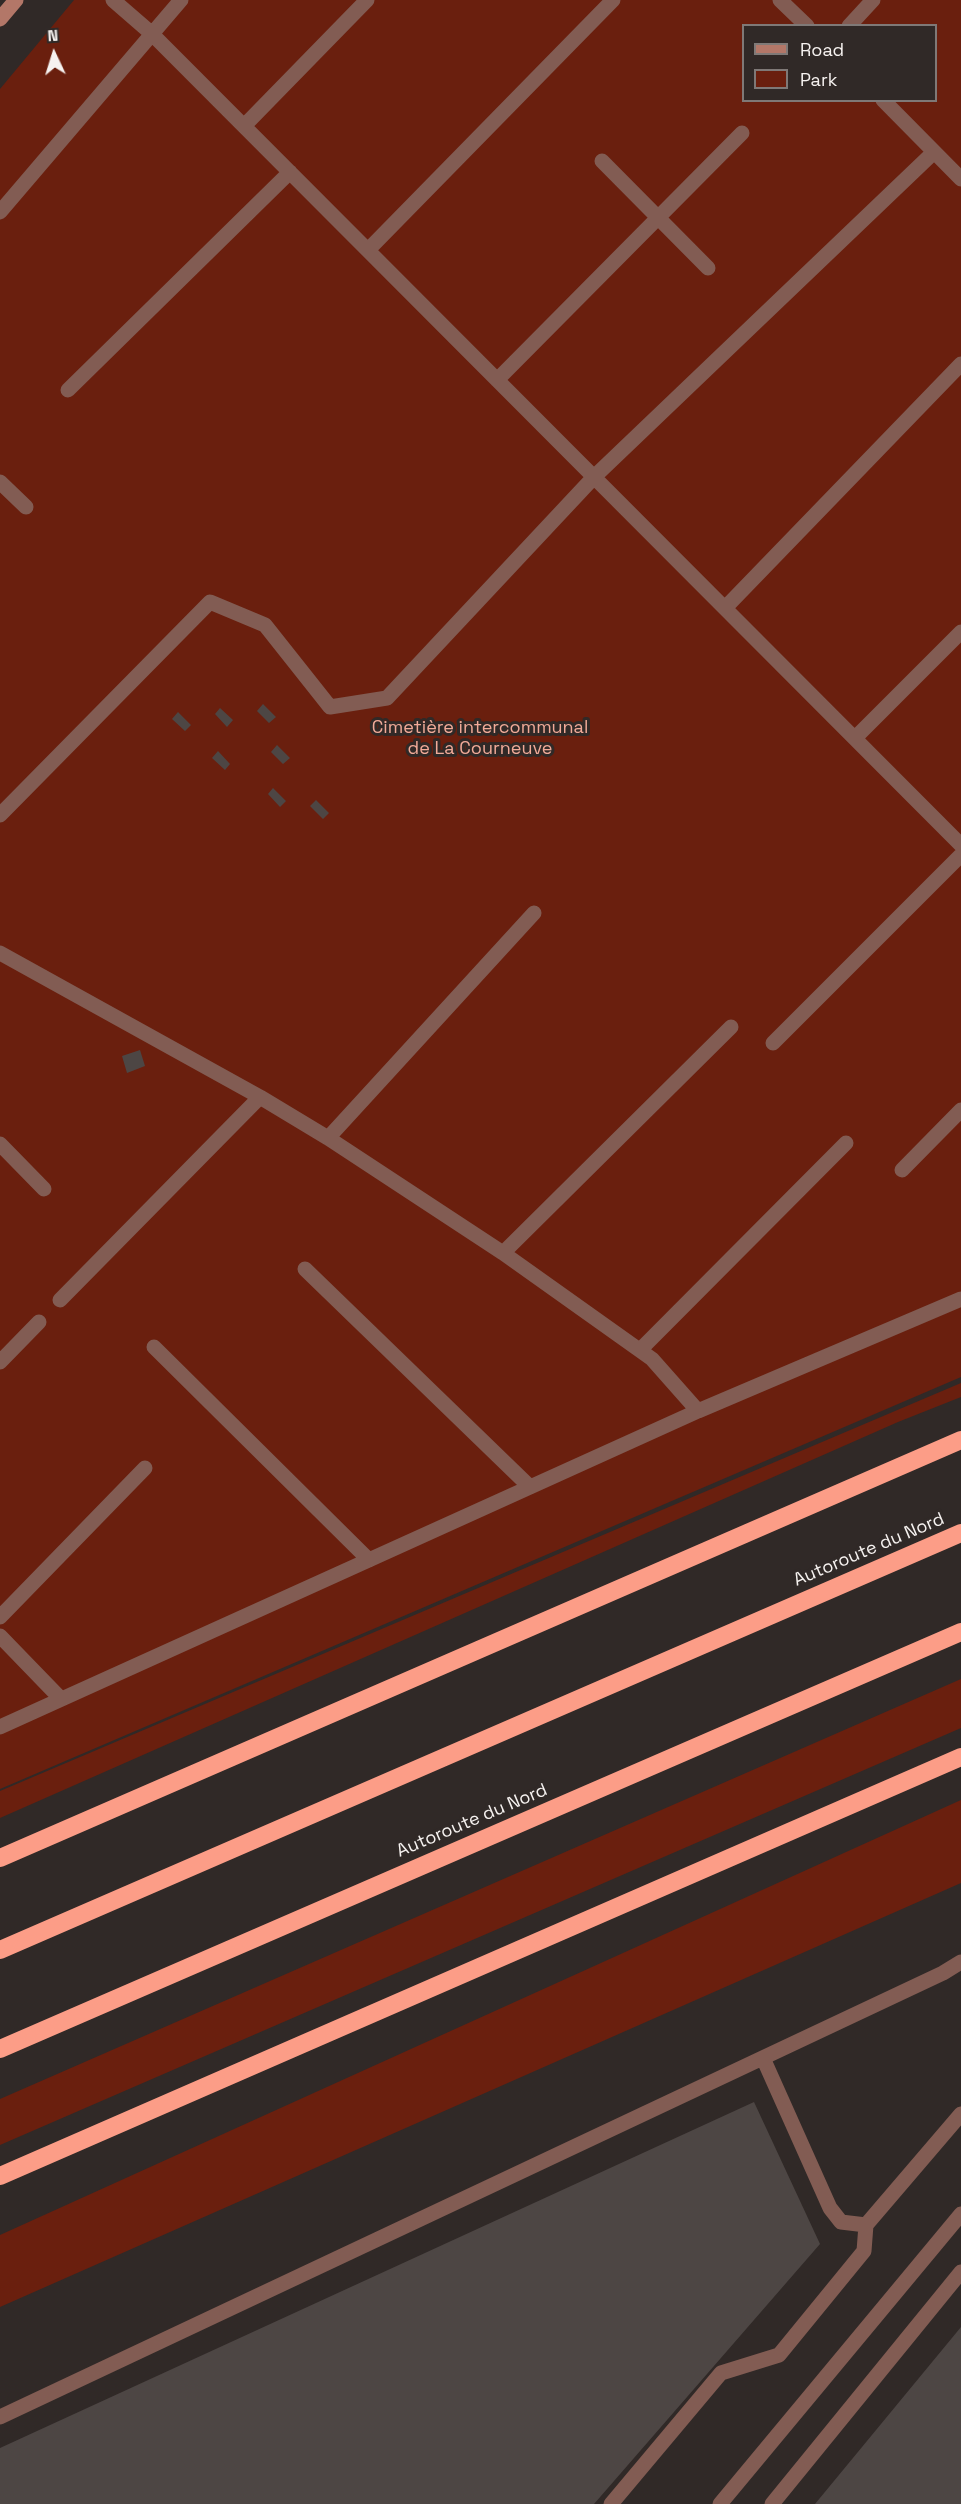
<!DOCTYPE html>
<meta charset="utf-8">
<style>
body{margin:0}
#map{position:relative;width:961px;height:2504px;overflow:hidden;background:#302927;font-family:"Space Grotesk",sans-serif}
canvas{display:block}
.legend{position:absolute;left:742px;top:24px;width:195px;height:78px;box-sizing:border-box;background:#302927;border:2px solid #7f7977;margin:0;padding:8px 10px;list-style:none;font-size:18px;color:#f6f2f0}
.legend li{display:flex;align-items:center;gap:12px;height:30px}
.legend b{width:30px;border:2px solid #7f7977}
.north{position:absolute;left:24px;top:24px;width:60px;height:60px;-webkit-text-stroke:4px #302927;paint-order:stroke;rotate:356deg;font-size:16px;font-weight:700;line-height:24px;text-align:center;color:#f6f2f0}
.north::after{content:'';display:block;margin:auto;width:21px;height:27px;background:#f6f2f0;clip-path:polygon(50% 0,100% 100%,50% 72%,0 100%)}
</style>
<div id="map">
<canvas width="961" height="2504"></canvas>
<ul class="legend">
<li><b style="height:8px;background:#b37768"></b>Road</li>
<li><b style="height:16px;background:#6a1f0e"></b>Park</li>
</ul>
<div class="north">N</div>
</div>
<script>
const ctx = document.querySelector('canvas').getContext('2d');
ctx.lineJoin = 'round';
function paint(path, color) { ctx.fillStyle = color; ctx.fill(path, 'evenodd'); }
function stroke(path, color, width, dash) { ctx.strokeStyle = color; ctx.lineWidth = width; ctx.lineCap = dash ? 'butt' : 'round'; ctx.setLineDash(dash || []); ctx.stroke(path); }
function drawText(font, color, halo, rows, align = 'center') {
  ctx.font = font + ' "Space Grotesk",sans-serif'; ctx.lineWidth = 6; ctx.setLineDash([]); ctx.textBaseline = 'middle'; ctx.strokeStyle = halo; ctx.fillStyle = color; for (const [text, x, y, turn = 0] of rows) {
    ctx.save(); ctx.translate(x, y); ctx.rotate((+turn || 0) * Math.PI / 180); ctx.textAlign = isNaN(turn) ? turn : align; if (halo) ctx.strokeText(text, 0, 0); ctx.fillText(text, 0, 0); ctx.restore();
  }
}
paint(new Path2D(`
 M74 0H961V1377L0 1789V89ZM744 26H936V100H744Z
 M961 1383V1397L898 1422 0 1818V1791Z
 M961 1679V1728L0 2145V2099Z
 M961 1800V1883L0 2307V2235Z`), '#6a1f0e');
paint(new Path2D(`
 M263 704 276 717 269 723 257 711Z
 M220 708 233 720 227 727 215 714Z
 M178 712 191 725 185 731 172 719Z
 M277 745 290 758 283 764 271 752Z
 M218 751 230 764 225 770 212 758Z
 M273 788 286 801 280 807 268 794Z
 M316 800 329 813 323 819 310 806Z
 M140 1050 145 1066 127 1073 122 1056Z
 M754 2102 820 2244 594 2504H0V2448Z
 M961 2327V2504H815Z`), '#4d4644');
stroke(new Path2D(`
 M113 0 151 33 961 845
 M780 0 807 26
 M849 26 873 0
 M883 100 961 179
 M244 126 367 0
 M602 161 708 268
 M0 212 181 0
 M368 250 613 0
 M497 380 742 133
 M68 390 290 172
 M0 482 26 507
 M725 608 961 364
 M855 738 961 632
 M0 815 210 602 265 625 330 707 387 698 594 477 934 152
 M0 953 260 1097 328 1138 503 1253 652 1359 698 1411
 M773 1043 961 855
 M328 1138 534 913
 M0 1144 44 1189
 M902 1170 961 1110
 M503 1253 731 1027
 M305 1269 530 1487
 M60 1300 260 1097
 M154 1347 369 1560
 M640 1350 846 1143
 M0 1362 39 1322
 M0 1617 145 1468
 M0 1636 61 1699
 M0 1727 698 1411 961 1299
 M763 2058 830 2208 841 2222 866 2225 961 2114
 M0 2417 943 1973 961 1962
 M611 2504 721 2373 779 2355 864 2251 866 2225
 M720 2504 961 2214
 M772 2504 961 2272`), '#825c53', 15);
stroke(new Path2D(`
 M0 19 16 0`), '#b37768', 15);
stroke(new Path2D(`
 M0 1858 961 1440
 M0 1950 961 1533
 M0 2049 961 1632
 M0 2176 961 1757`), '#fc9d87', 18);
drawText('18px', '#f1aa98', '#302927', [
 ["Cimetière intercommunal",480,728],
 ["de La Courneuve",480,749]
]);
drawText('18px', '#f6f2f0', '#302927', [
 ["Autoroute du Nord",869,1550,-23],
 ["Autoroute du Nord",472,1821,-23]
]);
</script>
